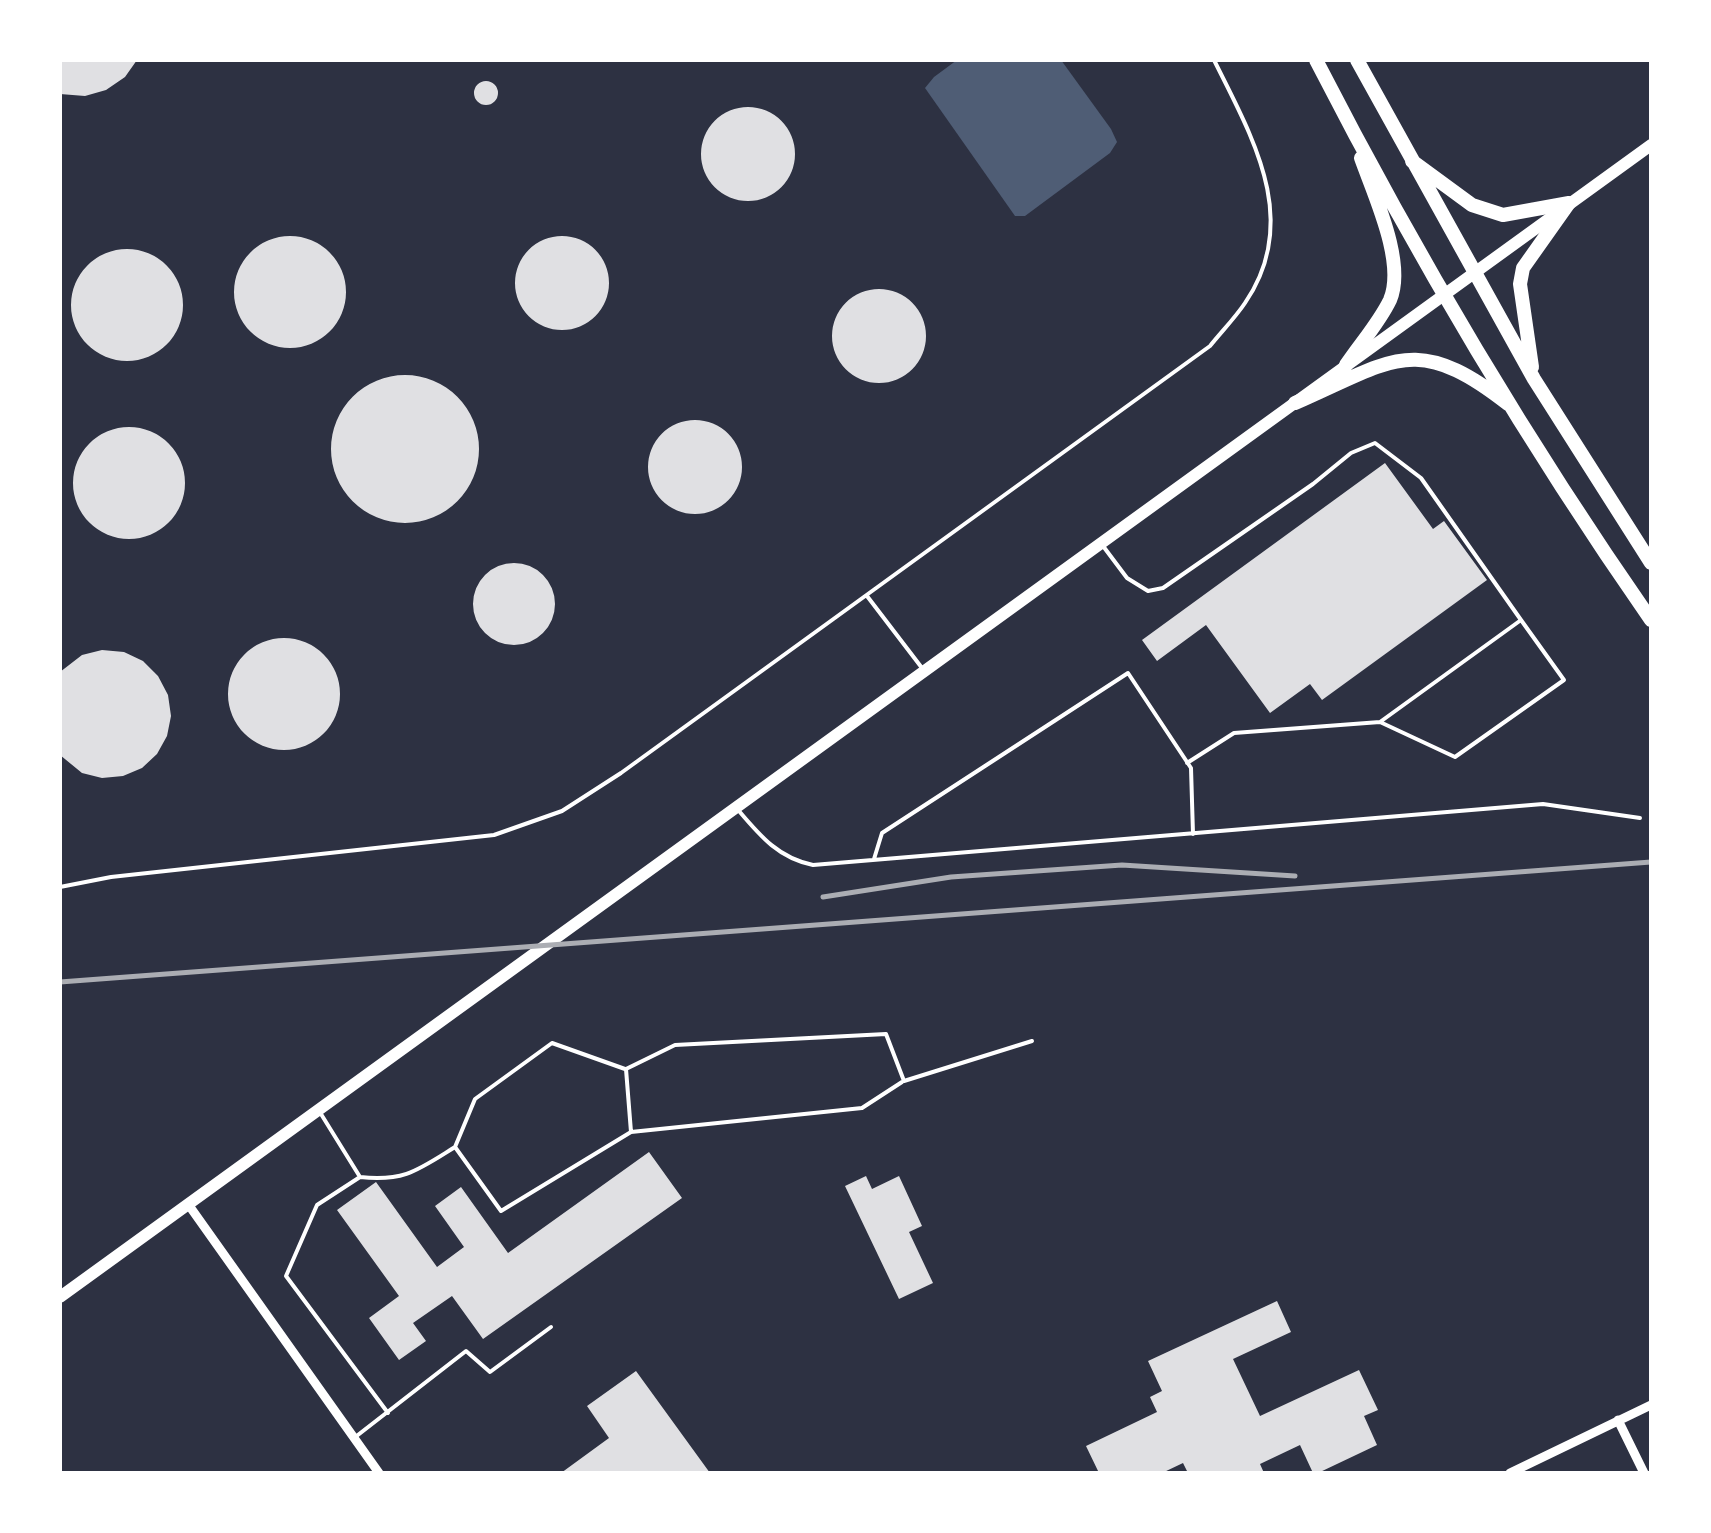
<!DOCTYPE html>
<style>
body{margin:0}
#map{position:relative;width:1711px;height:1533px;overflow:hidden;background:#2d3142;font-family:"Asap Condensed",sans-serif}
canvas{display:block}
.frame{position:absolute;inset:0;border:62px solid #fff;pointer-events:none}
</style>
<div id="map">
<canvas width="1711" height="1533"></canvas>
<div class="frame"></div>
</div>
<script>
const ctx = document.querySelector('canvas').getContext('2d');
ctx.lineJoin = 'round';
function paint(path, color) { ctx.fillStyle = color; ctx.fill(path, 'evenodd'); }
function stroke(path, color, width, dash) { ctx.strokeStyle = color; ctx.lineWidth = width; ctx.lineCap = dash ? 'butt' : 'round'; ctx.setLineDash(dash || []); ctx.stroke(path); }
paint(new Path2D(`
 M957 60H1061L1111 129 1117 142 1110 153 1025 216H1015L925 88 934 77Z`), '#4f5d75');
paint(new Path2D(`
 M60 60H137L125 77 106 90 85 96 60 94Z
 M474 93a12 12 0 1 1 24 0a12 12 0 1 1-24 0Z
 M701 154a47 47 0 1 1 94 0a47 47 0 1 1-94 0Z
 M234 292a56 56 0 1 1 112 0a56 56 0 1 1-112 0Z
 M515 283a47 47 0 1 1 94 0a47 47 0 1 1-94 0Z
 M71 305a56 56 0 1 1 112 0a56 56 0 1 1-112 0Z
 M832 336a47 47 0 1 1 94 0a47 47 0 1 1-94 0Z
 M331 449a74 74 0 1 1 148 0a74 74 0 1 1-148 0Z
 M648 467a47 47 0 1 1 94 0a47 47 0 1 1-94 0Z
 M73 483a56 56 0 1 1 112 0a56 56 0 1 1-112 0Z
 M1385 463 1433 529 1444 521 1487 580 1322 700 1310 684 1270 713 1206 625 1157 661 1142 640Z
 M473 604a41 41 0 1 1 82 0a41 41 0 1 1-82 0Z
 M228 694a56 56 0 1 1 112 0a56 56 0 1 1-112 0Z
 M102 650 124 652 143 661 158 676 168 695 171 716 167 736 157 754 142 768 123 776 102 778 82 773 60 755V672L82 655Z
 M649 1152 682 1198 483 1339 452 1296 413 1323 426 1341 399 1360 369 1318 399 1296 337 1210 376 1182 437 1267 464 1247 435 1206 461 1187 508 1253Z
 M866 1176 872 1189 899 1176 922 1226 909 1232 933 1283 899 1299 845 1186Z
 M1277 1301 1291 1332 1233 1359 1260 1416 1359 1370 1378 1410 1364 1416 1377 1445 1318 1473H1313L1300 1445 1260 1464 1264 1473H1188L1183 1463 1162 1473H1099L1086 1446 1157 1412 1150 1397 1162 1391 1148 1361Z
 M636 1371 710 1473H561L609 1438 587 1406Z`), '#e0e0e3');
stroke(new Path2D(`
 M1103 546 1127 578 1148 591 1163 588 1313 484 1351 453 1375 443 1421 478 1521 620 1380 722 1234 733 1187 763
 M867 596 922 668
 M1380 722 1455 757 1564 680 1521 620
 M739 811C761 837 779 858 813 865L1543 804 1640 818
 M874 859 882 833 1128 673 1191 768 1193 834
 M60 887 111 877 494 835 562 811 621 773 1210 346C1222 331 1235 318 1245 303 1302 220 1252 137 1214 60
 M321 1114 360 1177C404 1182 418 1170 455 1147L501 1211 631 1132 626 1069 675 1045 886 1034 904 1081 1032 1041
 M631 1132 862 1108 902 1082
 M455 1147 475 1099 552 1043 625 1069
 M360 1177 317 1205 286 1276 388 1413
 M354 1438 466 1351 490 1372 551 1327`), '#fff', 4);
stroke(new Path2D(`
 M188 1204 379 1473
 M1618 1420 1644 1473
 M1510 1473 1651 1405`), '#fff', 9);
stroke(new Path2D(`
 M60 1297 1651 145`), '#fff', 12);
stroke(new Path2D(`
 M1316 60C1415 253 1527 442 1651 620
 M1357 60 1534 379 1651 563
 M1412 161 1472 205 1503 215 1569 203
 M1346 365C1360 344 1379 323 1390 300 1406 262 1374 195 1361 158
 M1532 367 1520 284 1523 268 1569 203
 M1295 403C1392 361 1415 331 1508 404`), '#fff', 14);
stroke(new Path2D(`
 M823 897 951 877 1122 865 1295 876
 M60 982 1651 862`), '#abadb3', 5);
</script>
